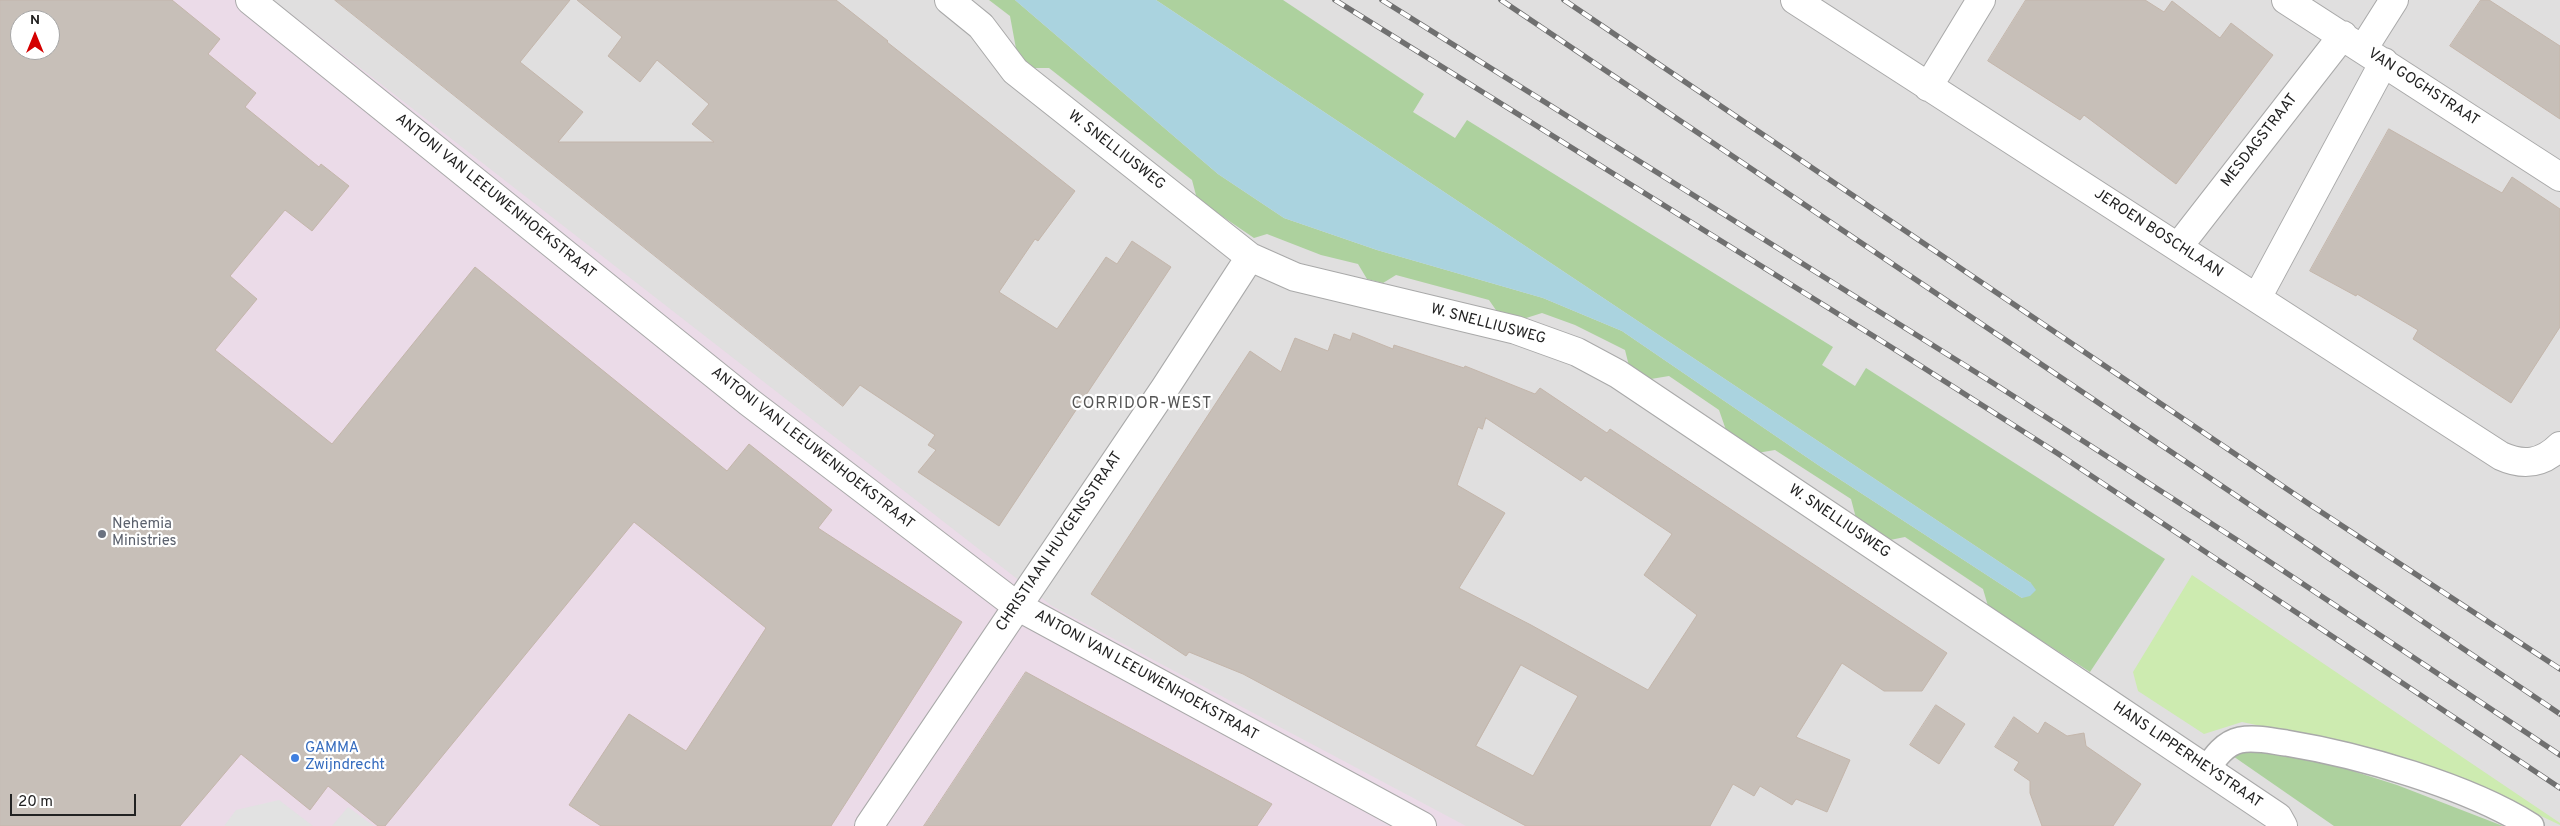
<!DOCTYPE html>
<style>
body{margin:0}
#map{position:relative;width:2560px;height:826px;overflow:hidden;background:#f2efe9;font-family:Overpass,sans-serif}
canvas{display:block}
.north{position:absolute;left:10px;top:10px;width:50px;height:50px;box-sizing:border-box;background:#fff;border:1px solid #a7a7a7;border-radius:50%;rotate:0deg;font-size:14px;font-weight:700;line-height:20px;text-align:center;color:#222}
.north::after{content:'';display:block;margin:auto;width:18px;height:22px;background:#d40000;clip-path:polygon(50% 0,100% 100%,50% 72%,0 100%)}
.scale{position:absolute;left:10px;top:794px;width:126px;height:22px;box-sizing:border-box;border:2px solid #222;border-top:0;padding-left:6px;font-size:15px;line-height:18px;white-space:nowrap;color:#222;-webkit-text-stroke:4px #fff;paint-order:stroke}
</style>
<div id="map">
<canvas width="2560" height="826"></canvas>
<div class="north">N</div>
<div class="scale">20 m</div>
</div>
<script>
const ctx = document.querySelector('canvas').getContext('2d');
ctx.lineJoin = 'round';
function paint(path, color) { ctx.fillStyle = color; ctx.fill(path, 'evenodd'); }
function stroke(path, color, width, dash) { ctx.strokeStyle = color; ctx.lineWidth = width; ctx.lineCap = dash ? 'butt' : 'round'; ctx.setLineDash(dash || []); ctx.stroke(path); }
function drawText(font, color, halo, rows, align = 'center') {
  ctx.font = font + ' Overpass,sans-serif'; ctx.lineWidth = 4.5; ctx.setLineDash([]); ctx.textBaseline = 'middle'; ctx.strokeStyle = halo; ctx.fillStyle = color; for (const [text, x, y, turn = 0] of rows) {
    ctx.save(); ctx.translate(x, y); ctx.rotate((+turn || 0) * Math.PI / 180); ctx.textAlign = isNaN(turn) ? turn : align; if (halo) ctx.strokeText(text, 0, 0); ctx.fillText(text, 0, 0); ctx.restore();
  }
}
paint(new Path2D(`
 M0 0H2560V826H0ZM20 20H50V50H20Z`), '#e0dfdf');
paint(new Path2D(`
 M0 0H273L1052 606 1466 826H0ZM20 20H50V50H20Z`), '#ebdbe8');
paint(new Path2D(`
 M2192 575 2560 823V825L2465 780 2357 746 2242 722 2204 734 2138 691 2133 672Z`), '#cdebb0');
paint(new Path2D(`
 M989 0H1015L1218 174 1284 218 1377 250 1543 298 1622 331 1821 467 2022 598 2031 583 1156 0H1283L1424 94 1413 112 1455 138 1467 120 1833 347 1822 365 1855 386 1866 368 2165 559 2090 672 1988 606 1983 589 1905 537 1890 540 1856 518 1851 499 1775 450 1757 453 1726 430 1719 410 1669 376 1651 379 1629 366 1625 350 1575 325 1542 313 1523 319 1498 313 1489 300 1396 275 1383 283 1367 279 1358 264 1321 255 1267 234 1254 238 1197 199 1192 180 1049 68H1033L1017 54 1010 16Z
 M2238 748 2299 754 2397 785 2503 826H2334L2230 754Z`), '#add19e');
paint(new Path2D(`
 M279 800 313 826H224L236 810Z
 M348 807 374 826H332Z`), '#e2e2e2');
paint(new Path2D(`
 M1015 0H1156L2031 583 2036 590 2030 596 2022 598 1821 467 1622 331 1543 298 1377 250 1284 218 1218 174Z`), '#aad3df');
const building = new Path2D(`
 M0 0H172L220 39 208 54 256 93 245 107 319 167 321 164 349 186 312 231 285 210 230 276 257 299 215 350 332 444 475 267 727 471 749 444 832 510 818 528 962 622 831 826H601L569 805 629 714 686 751 766 628 634 522 385 826H378L328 786 310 810 241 754 180 826H0ZM20 20H50V50H20Z
 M335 0H570L520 62 583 112 558 142H714L692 124 709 104 657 60 640 82 608 56 622 37 577 0H836L888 41 887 42 1075 191 1038 241 1035 239 999 292 1057 329 1106 257 1117 264 1132 241 1171 267 999 526 918 472 936 450 928 445 935 435 860 385 843 406Z
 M2026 0H2145L2164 12 2172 1 2220 38 2231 23 2273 55 2176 184 2084 115 2080 120 1988 61Z
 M2481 0H2489L2560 46V119L2450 46Z
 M2389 129 2502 193 2512 177 2560 209V327L2511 403 2413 339 2418 330 2357 294 2356 296 2310 271Z
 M1353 333 1393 349 1394 345 1464 368 1465 366 1535 394 1540 388 1607 433 1610 429 1947 653 1922 691H1884L1842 663 1796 737 1850 760 1827 812 1796 799 1792 805 1760 786 1754 796 1733 784 1710 826H1526L1243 674 1189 652 1186 656 1091 594 1250 351 1281 372 1295 338 1328 351 1334 334 1350 340ZM1486 418 1581 481 1585 476 1672 534 1644 575 1697 615 1648 690 1531 625 1459 588 1505 513 1457 485 1478 427 1482 429ZM1521 665 1578 696 1533 776 1476 746Z
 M1026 672 1079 701 1272 804 1257 826H924Z
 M1936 705 1965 724 1939 764 1910 745Z
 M2014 717 2038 734 2045 722 2067 736 2084 733 2086 746 2141 784 2113 826H2042L2030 793V781L2014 770 2019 762 1995 747Z`);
paint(building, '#c7bfb8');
stroke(building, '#c4b6ab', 1);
const lane = new Path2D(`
 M2207 769C2215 757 2225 743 2240 740 2255 737 2271 741 2286 743 2359 755 2468 786 2531 826`);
const street = new Path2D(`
 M250 0 749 402 1017 606 1422 826
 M949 0 981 26 1015 71 1250 257 1295 277 1516 330 1577 352 1618 374 2278 817 2283 826
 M1795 0 2501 456C2523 466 2542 464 2560 446
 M2286 0 2560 177
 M2363 49 2394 0
 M1928 87 1981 0
 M2178 247 2343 35
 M2257 298 2384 62
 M869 826 1165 388 1250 257`);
stroke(lane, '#a9a9a9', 28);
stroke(street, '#a9a9a9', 30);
stroke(lane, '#fff', 25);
stroke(street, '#fff', 28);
const rail = new Path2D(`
 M1335 0 1891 347 2057 453 2560 788
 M1382 0 1993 383 2240 542 2560 755
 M1501 0 2560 714
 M1564 0 2312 506 2560 669`);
stroke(rail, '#707070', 5.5);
stroke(rail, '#fff', 4, [11]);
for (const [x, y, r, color] of [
 [102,534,5,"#6b7280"],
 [295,758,5,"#3f7fe0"]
]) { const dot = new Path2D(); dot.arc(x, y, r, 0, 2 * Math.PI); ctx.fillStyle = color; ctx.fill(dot); stroke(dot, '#fff', 2); }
drawText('15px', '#222', '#fff', [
 ["VAN GOGHSTRAAT",2423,88,33],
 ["MESDAGSTRAAT",2260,141,-52],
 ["W. SNELLIUSWEG",1116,151,38],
 ["ANTONI VAN LEEUWENHOEKSTRAAT",495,197,39],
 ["JEROEN BOSCHLAAN",2158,234,33],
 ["W. SNELLIUSWEG",1488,325,15],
 ["ANTONI VAN LEEUWENHOEKSTRAAT",812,449,38],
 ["W. SNELLIUSWEG",1839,522,34],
 ["CHRISTIAAN HUYGENSSTRAAT",1060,542,-56],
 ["ANTONI VAN LEEUWENHOEKSTRAAT",1146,676,29],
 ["HANS LIPPERHEYSTRAAT",2187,756,34]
]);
drawText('15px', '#5b616d', '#fff', [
 ["Nehemia",112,525],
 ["Ministries",112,542]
], 'left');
drawText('15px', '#366cbe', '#fff', [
 ["GAMMA",305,749],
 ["Zwijndrecht",305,766]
], 'left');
ctx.letterSpacing = '1px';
drawText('16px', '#555', '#fff', [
 ["CORRIDOR-WEST",1142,405]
]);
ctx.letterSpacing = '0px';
</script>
